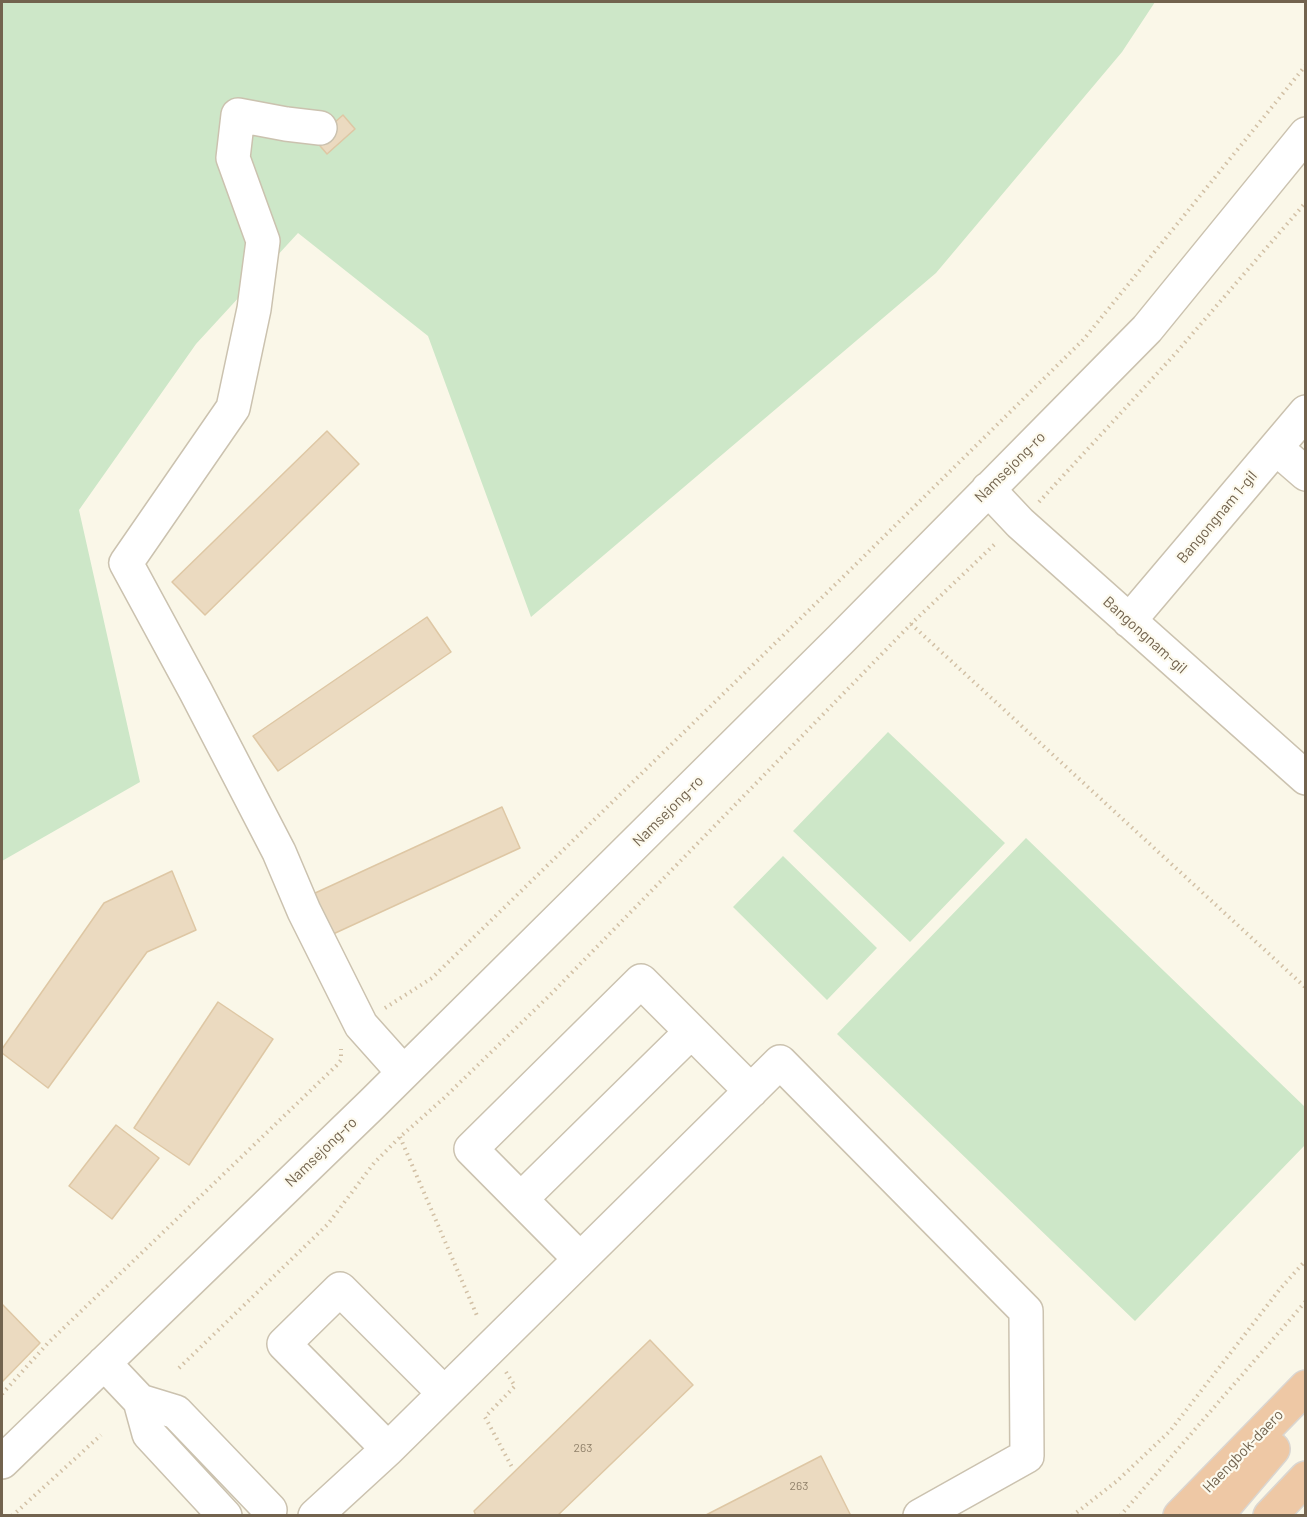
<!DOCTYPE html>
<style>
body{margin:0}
#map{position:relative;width:1307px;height:1517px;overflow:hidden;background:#faf7e8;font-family:Barlow,sans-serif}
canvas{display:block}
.frame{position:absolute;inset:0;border:3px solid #72634e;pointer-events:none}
</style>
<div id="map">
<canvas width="1307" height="1517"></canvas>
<div class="frame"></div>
</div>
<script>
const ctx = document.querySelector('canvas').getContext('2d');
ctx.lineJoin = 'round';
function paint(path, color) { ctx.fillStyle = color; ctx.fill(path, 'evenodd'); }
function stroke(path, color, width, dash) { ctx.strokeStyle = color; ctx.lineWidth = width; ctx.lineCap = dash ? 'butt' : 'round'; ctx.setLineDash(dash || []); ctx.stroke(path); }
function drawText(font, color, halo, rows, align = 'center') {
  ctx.font = font + ' Barlow,sans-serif'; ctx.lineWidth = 4.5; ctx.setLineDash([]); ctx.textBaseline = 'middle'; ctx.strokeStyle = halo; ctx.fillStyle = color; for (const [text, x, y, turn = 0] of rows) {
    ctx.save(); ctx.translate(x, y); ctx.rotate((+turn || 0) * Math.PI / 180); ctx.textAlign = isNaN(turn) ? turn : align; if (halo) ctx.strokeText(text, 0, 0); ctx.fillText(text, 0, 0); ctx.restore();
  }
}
paint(new Path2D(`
 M2 2H1155L1122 52 936 273 531 617 428 336 298 233 196 344 79 510 140 782 2 861Z
 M888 732 1005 843 910 942 793 831Z
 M1026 838 1305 1107V1145L1135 1321 837 1034Z
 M783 856 877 948 827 1000 733 907Z`), '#cde7c8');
const building = new Path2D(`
 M343 115 355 129 327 154 315 140Z
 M327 431 359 464 205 615 172 582Z
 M427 617 451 652 278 771 253 736Z
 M502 807 520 848 331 935 313 894Z
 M172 871 196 930 147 952 48 1088 2 1053V1049L104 903Z
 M218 1002 273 1039 189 1165 134 1128Z
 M116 1125 159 1158 112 1219 69 1186Z
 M2 1304 40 1343 2 1382Z
 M650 1340 693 1385 557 1516H476L474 1511Z
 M821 1456 851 1516H704Z`);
paint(building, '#ebdac0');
stroke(building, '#dec7a4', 1.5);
const minor = new Path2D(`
 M320 128 286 124 238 115 233 158 263 241 254 309 233 408 126 563 196 692 279 852 304 911 361 1025 403 1072
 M1276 448 1306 474
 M988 489 1020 523 1306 778
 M1129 621 1306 412
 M521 1199 691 1032
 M580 1259 471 1149 641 981 751 1091
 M104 1363 140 1401 149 1434 225 1516
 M140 1401 176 1412 270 1510
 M388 1449 284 1344 340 1289 444 1393
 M2 1462 372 1104 585 893 841 639 1147 329 1306 134
 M315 1516 388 1449 780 1062 1026 1311 1027 1456 920 1516`);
const highway = new Path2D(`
 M1180 1516 1306 1387
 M1216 1516 1273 1449
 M1270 1516 1306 1478`);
stroke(minor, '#cbc2af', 36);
stroke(highway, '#dad6d1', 36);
stroke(new Path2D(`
 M1039 502 1175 354 1306 202
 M911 624 1306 988
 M385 1008 432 978 845 575 1084 339 1306 65
 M400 1137 478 1318
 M179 1368 328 1224 374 1163 400 1137 444 1098 552 993 911 624 997 542
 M506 1372 515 1386 485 1417 513 1469
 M2 1394 48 1343 336 1066 341 1060V1049
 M12 1516 101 1435
 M1072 1516 1117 1481 1170 1431 1280 1289 1306 1260
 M1120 1516 1306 1301`), '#d2c0a5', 4, [1.5, 4.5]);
stroke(minor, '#fff', 33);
stroke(highway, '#eec8a5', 33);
drawText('12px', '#90816a', null, [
 ["263",583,1448],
 ["263",799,1486]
]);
drawText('15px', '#72634e', '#fdfaee', [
 ["Namsejong-ro",1010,467,-45],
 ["Bangongnam 1-gil",1217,517,-50],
 ["Bangongnam-gil",1145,635,42],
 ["Namsejong-ro",668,811,-45],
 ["Namsejong-ro",321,1152,-44],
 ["Haengbok-daero",1243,1451,-46]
]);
</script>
